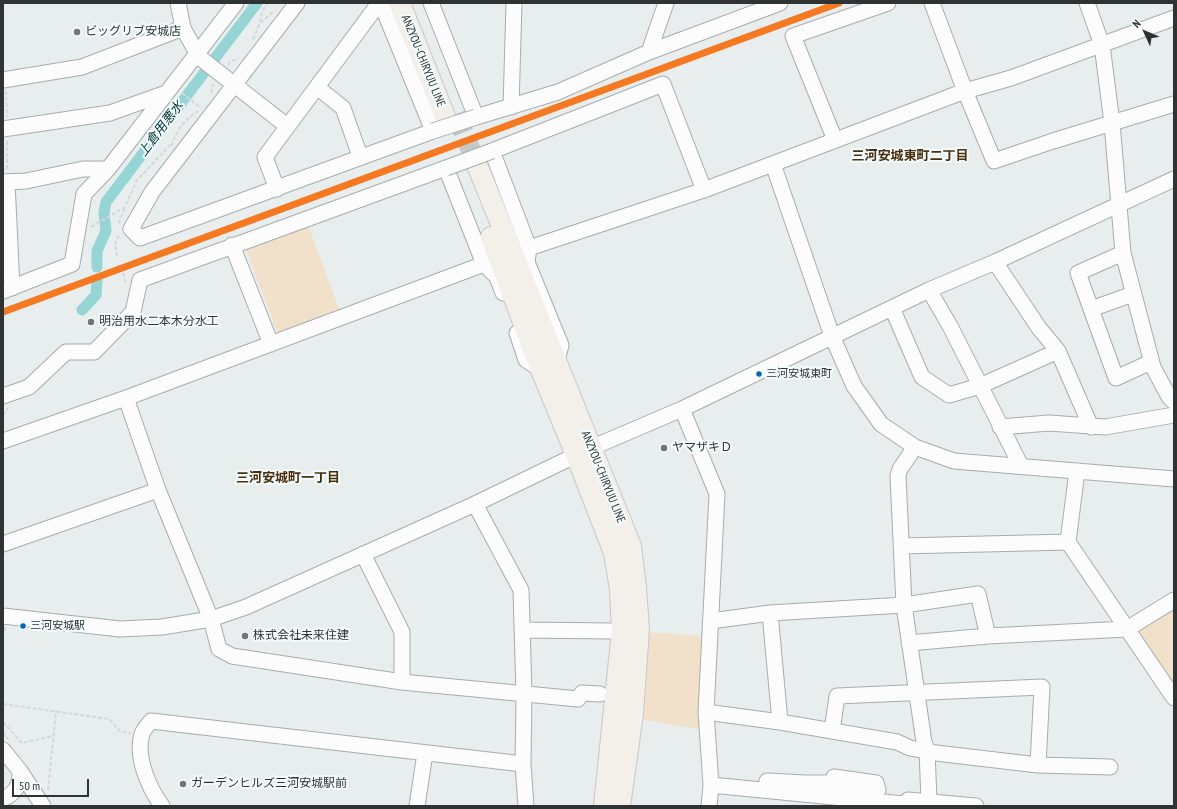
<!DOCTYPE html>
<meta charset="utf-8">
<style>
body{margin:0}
#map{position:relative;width:1177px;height:809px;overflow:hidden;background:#e8eded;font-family:"PT Sans Narrow",sans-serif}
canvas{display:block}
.frame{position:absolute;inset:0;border:4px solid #303333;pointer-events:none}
.north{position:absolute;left:1125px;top:12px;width:40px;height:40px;-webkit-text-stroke:3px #f3fcfc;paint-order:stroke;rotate:314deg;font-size:11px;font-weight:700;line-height:16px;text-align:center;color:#303333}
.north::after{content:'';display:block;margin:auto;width:14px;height:18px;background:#303333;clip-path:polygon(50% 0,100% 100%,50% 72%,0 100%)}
.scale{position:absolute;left:12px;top:779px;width:77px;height:18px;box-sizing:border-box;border:2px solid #303333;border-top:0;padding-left:5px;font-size:12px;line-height:14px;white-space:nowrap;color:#303333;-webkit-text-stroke:3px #f3fcfc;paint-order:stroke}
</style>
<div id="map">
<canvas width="1177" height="809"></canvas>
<div class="frame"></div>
<div class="north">N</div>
<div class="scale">50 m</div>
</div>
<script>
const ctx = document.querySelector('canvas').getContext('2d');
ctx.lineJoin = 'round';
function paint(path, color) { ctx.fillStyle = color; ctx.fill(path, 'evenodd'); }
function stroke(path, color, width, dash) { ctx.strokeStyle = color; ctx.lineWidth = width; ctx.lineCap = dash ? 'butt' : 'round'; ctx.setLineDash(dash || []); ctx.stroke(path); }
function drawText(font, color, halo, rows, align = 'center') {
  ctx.font = font + ' "PT Sans Narrow","Noto Sans JP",sans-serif'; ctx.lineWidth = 4; ctx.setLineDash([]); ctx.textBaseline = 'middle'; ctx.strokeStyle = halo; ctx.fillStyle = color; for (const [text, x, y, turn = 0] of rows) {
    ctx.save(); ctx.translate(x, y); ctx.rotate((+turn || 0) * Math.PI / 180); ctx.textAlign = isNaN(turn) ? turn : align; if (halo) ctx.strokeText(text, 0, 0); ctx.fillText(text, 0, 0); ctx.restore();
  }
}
paint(new Path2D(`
 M308 225 339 309 278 334 246 250Z
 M1174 604V686L1133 625Z
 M644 632 706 636 703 730 639 719Z`), '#f2e1ca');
stroke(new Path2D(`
 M97 267V251L106 231 104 213 106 202 257 3
 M82 310 96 295 97 281`), '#95d5d5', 11);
stroke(new Path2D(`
 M456 114 477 165`), '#c3c8c8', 20, [20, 10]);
const minor = new Path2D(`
 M178 3 183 28 199 57 287 126
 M297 3 152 192 131 229 140 238 433 131 381 3
 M431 3 476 117 558 92 649 52 780 3
 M932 3 965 91 994 161 1053 141 1174 104
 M1087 3 1102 45 1112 123 1123 253 1153 367 1169 397 1174 402
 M649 52 666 3
 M3 80 82 67 183 28
 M317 87 343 108 360 156
 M511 107 514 3
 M3 129 110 113 166 93
 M835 140 793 36 888 3
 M773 164 832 336 854 386 881 424 915 447 954 461 1174 479
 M3 182 26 181 83 169H108
 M7 182 12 288
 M277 189 265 157 379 3
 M232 245 271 344
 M529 248 704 190 965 91 1011 78 1174 18
 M1123 253 1078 273 1116 378 1151 362
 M995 262 1039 328 1058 351 1091 427
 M929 290 950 326 1021 466
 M3 291 72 264 84 194 108 169 236 3
 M892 308 922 377 949 395 980 386 1058 351
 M1091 309 1133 294
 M517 333 526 360 541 370
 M556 364 561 345 527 262 529 248 492 151 663 84 704 190
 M3 396 29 387 66 352H94L133 312 140 280 446 168 484 264 497 277 503 293
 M126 398 158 490 211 619 219 649 232 656 402 682 578 699 582 693 600 694
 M682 409 717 494 706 712 711 785 709 806
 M1000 427 1049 423 1105 427 1174 415
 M3 441 126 398 484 264
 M915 447 900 469 898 476 904 605 924 742 927 750 929 801
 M1077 471 1068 542 1174 698
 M475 504 521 590 524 694 523 764
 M3 544 158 490
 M901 546 1068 542
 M363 554 402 632V682
 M770 613 780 722
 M3 616 120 629 162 627 211 619 246 607 475 504 591 448 682 409 929 290 995 262 1174 179
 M711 621 770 613 904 605 978 594 988 636
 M522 630 612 631
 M909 643 988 636 1127 629 1174 600
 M706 712 780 722 897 742 910 748 936 753 1038 765 1110 767
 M832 731 837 696 1042 687 1038 765
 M3 750 20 771 43 806
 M767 781 805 783H830L878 790 876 783 834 777
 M711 785 904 804 908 800 976 806
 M3 799C16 793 20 785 20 771
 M162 806C149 788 135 757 142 734 143 730 148 725 151 721L523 764 526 806
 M417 806 425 753`);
const major = new Path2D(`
 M400 3 446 119
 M477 165 631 546 636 588 639 629 633 714 620 806
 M491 237 541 370 576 455 614 553 620 589 622 631 604 806`);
stroke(minor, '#a8acac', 17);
stroke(major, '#c6c8c8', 22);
stroke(new Path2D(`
 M260 22 262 11 268 3
 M253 39 260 23 274 11
 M228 65 230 62 239 58
 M6 91 7 117
 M182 93 201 108
 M211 93 213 84
 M171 146C178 129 182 122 198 111
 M7 169V139
 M120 223 119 222 125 208
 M91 227 125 207 137 180 171 144
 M117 256 115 243 120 233
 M123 273 126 284
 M3 415 8 408
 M5 627V632
 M3 704 109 719 120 731 131 733
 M3 722 22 743 53 736
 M3 732 8 739
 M48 790 56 711`), '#d6d8d8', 2, [4, 2]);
stroke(minor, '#fcfcfc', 15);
stroke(major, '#f3f0ea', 20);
const minorBridge = new Path2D(`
 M433 131 476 117
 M446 168 492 151`);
stroke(minorBridge, '#a8acac', 17, []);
stroke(minorBridge, '#fcfcfc', 15);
stroke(new Path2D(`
 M3 312 839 3`), '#f47921', 7);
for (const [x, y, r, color] of [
 [77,32,4,"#707474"],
 [91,322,4,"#707474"],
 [759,374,3.5,"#0065bd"],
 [664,448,4,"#707474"],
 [23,626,3.5,"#0065bd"],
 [245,636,4,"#707474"],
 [183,784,4,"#707474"]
]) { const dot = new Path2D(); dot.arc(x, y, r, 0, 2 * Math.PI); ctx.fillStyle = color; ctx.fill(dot); stroke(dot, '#f3fcfc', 1.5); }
drawText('11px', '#303333', '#f3fcfc', [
 ["三河安城東町",766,374],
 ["三河安城駅",30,626]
], 'left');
drawText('12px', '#303333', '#f3fcfc', [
 ["ビッグリブ安城店",85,32],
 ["明治用水二本木分水工",99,322],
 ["ヤマザキＤ",672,448],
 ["株式会社未来住建",253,636],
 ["ガーデンヒルズ三河安城駅前",191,784]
], 'left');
drawText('12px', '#303333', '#f3fcfc', [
 ["ANZYOU-CHIRYUU LINE",423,61,68],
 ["ANZYOU-CHIRYUU LINE",603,477,68]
]);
drawText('italic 13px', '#033232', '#f3fcfc', [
 ["上倉用悪水",161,129,-53]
]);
drawText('bold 13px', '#492f0d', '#f3fcfc', [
 ["三河安城東町二丁目",910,156],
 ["三河安城町一丁目",288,478]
]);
</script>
